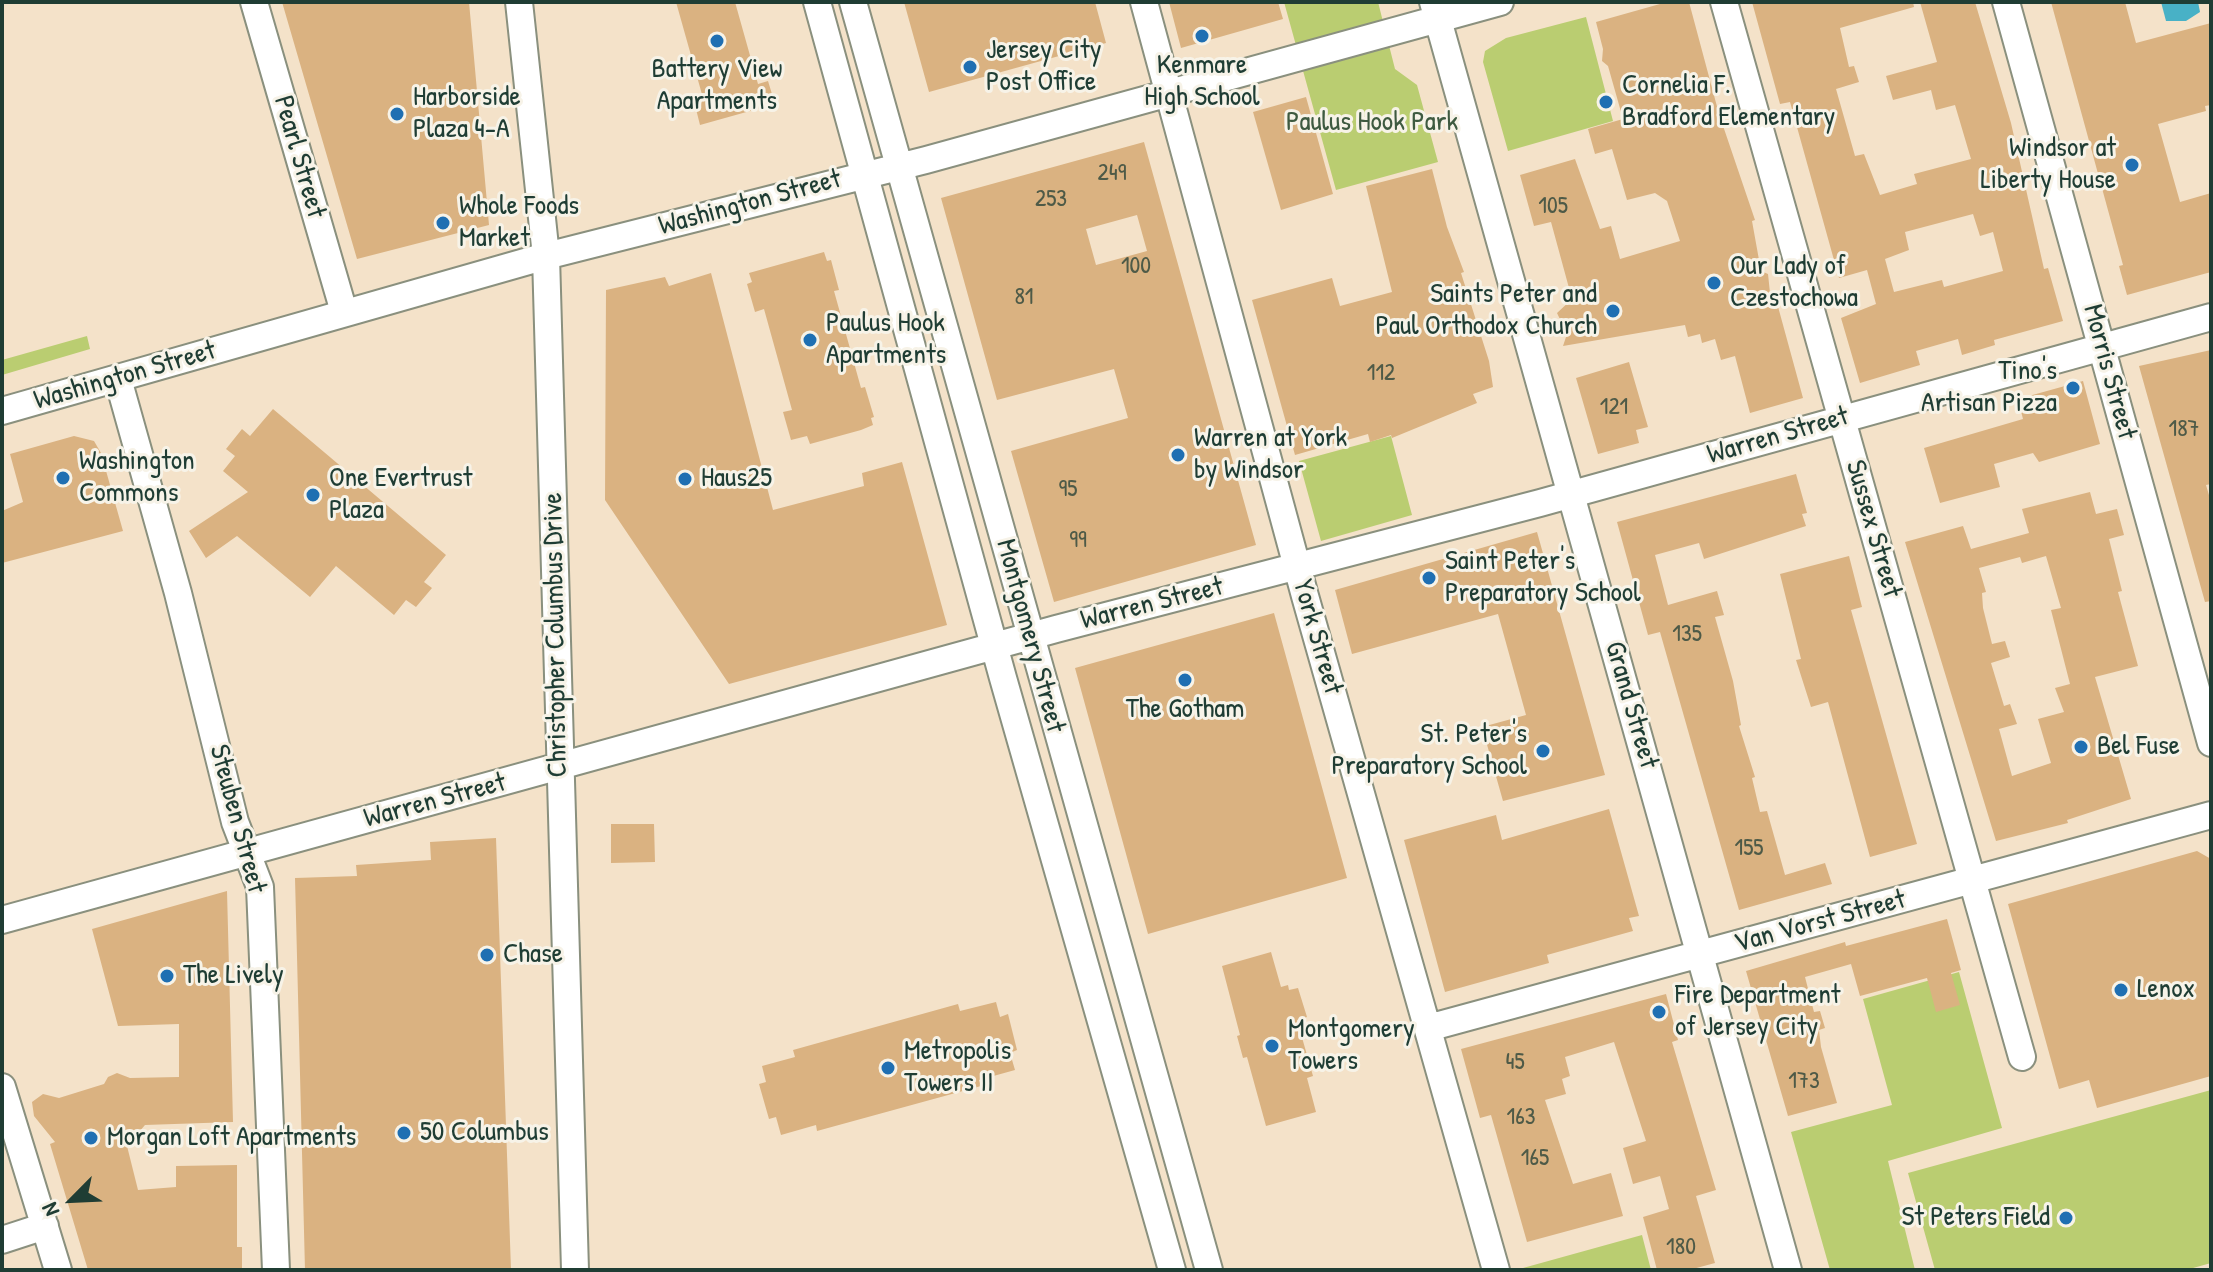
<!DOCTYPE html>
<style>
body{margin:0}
#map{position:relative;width:2213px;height:1272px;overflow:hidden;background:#f4e2c9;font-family:"Patrick Hand",sans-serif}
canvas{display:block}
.frame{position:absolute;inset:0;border:4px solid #1f3d34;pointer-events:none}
.north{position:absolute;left:32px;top:1160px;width:80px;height:80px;-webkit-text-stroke:6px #f7f3e8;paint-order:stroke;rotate:246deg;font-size:22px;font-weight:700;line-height:32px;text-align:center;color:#1f3d34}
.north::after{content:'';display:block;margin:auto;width:28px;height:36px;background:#1f3d34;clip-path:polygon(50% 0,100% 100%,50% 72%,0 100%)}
</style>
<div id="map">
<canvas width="2213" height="1272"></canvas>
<div class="frame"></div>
<div class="north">N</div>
</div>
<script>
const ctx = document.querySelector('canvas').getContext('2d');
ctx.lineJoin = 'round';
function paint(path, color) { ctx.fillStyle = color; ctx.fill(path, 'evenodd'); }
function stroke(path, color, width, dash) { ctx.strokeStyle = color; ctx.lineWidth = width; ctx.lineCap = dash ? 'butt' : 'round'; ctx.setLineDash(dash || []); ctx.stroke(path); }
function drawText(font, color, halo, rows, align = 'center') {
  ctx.font = font + ' "Patrick Hand",sans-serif'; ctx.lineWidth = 6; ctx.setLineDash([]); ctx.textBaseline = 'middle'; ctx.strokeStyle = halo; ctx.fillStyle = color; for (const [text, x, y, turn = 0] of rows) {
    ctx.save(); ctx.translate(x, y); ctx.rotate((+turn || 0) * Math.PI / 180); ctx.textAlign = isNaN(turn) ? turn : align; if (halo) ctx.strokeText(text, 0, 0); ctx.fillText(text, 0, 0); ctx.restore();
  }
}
paint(new Path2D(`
 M1284 2H1378L1395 69 1417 85 1438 162 1336 190Z
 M1586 17 1613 121 1508 151 1483 62 1485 51 1506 38Z
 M87 336 90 349 2 375V360Z
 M1391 436 1412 515 1321 541 1299 461Z
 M1959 972 2002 1128 1888 1161 1915 1270H1830L1791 1132 1892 1105 1863 999Z
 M2211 1090V1263L2186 1270H1935L1908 1173Z
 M1642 1235 1651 1270H1523V1268Z`), '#bacd71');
paint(new Path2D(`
 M2161 2H2198L2200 12 2186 21H2166Z`), '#48b1c6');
paint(new Path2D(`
 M282 2H469L489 225 357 259Z
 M676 2H735L758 84 768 81 775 104 700 125 694 101 703 98Z
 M904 2H1095L1106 43 929 92Z
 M1169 2H1278L1283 19 1181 48Z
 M1667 2H1689L1719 114 1755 220 1752 221 1761 271 1768 274 1770 293 1774 292 1803 398 1750 413 1735 356 1721 360 1715 339 1702 343 1700 334 1688 337 1685 325 1563 346 1567 334 1557 313 1572 299 1551 222 1534 226 1520 175 1575 159 1600 229 1611 226 1620 259 1680 241 1667 201 1655 193 1627 200 1612 149 1595 154 1588 129 1623 119 1608 66 1602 61 1603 49 1596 22Z
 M1752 2H1913L1914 7 1840 28 1849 67 1854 66 1859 82 1836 89 1855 156 1864 154 1880 195 1917 184 1914 174 1971 159 1955 105 1936 110 1931 90 1893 100 1886 76 1937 62 1920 2H1975L2011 123 2044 269 2048 268 2063 321 1994 340 1995 345 1962 355 1958 339 1916 351 1920 365 1860 383 1841 318 1876 304 1867 270 1839 278 1790 102 1780 104ZM1973 214 1980 236 1993 232 2003 271 1944 287 1942 280 1894 292 1885 259 1909 250 1905 232Z
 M2051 2H2125L2136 43 2211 23V105L2205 106 2206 111 2158 124 2180 202 2211 193V272L2127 295 2119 266 2123 265Z
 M1306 97 1333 194 1281 210 1253 112Z
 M1144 142 1256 545 1054 602 1011 451 1128 418 1114 369 997 400 941 198ZM1137 215 1147 251 1096 265 1086 229Z
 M1432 169 1447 227 1464 272 1461 273 1489 361 1493 387 1473 394 1477 403 1392 438 1391 435 1370 442 1368 434 1295 455 1252 300 1332 278 1340 306 1392 292 1366 186Z
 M824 252 827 261 831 260 839 290 834 291 861 388 865 387 874 417 871 418 873 425 861 430 810 444 807 436 791 440 783 412 792 410 764 309 755 312 747 284 752 282 749 273Z
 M711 273 773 510 864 486 862 473 902 462 947 625 729 684 605 500 606 290 665 277 669 286Z
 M2211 350V484L2206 485 2211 502V601L2205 602 2139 366Z
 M1629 362 1648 427 1636 430 1639 443 1598 454 1576 378Z
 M2083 381 2100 444 2039 462 2033 453 1994 464 2000 487 1940 503 1924 448 2023 419 2018 399Z
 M273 409 446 555 424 582 432 588 416 607 406 600 394 615 336 566 310 597 237 536 206 558 189 531 248 492 223 471 235 456 226 449 242 429 250 436Z
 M74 436 94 441 101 453 123 531 2 563V511L23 502 10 454Z
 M1796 474 1807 513 1802 514 1806 526 1704 559 1699 543 1655 555 1668 605 1717 591 1724 615 1715 617 1733 681 1741 725 1739 726 1755 777 1752 778 1760 812 1767 811 1785 875 1825 863 1832 884 1739 910 1660 632 1648 635 1617 522Z
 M2090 492 2096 514 2117 509 2124 535 2109 539 2122 591 2118 592 2138 666 2095 677 2131 799 2067 820 2068 823 1996 841 1905 542 1963 526 1971 549 2029 533 2022 509ZM2046 556 2061 608 2051 610 2070 684 2055 688 2064 712 2038 719 2051 763 2012 776 1999 729 2017 724 2010 704 2004 706 1991 663 2010 657 2005 641 1992 644 1983 608 1982 593 1986 592 1979 568 2020 557 2022 563Z
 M1537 532 1605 775 1503 801 1482 727 1526 715 1498 614 1352 654 1335 590Z
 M1849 556 1862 607 1851 610 1917 844 1870 857 1828 702 1811 707 1796 660 1801 659 1780 574Z
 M1274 613 1347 878 1148 934 1075 668Z
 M1609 809 1639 916 1629 918 1633 931 1547 955 1549 963 1445 992 1404 840 1496 815 1502 840Z
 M611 824H654L655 862 611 863Z
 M496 838 511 1270H305L295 878 357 876 356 865 431 860 430 842Z
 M2197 851 2211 859V1076L2097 1108 2089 1080 2059 1089 2008 904Z
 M227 891 233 1122 145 1125 127 1146 138 1190 176 1187V1166L237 1165V1247H242V1270H88L50 1144 55 1142 34 1116 32 1102 43 1094 59 1098 104 1084 108 1077 117 1073 130 1078 179 1077V1024L118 1026 92 929Z
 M1947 919 1961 970 1951 973 1960 1005 1936 1012 1927 978 1860 996 1851 964 1805 977 1814 1012 1820 1011 1825 1028 1819 1030 1821 1047 1837 1103 1788 1116 1746 971 1845 942 1846 946Z
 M1271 952 1281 987 1288 985 1289 990 1298 988 1307 1017 1297 1020 1313 1076 1307 1078 1316 1112 1266 1126 1247 1057 1243 1058 1237 1036 1240 1035 1222 966Z
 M1666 994 1678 1040 1672 1042 1716 1190 1696 1196 1715 1263 1689 1270H1657L1643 1217 1669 1209 1660 1176 1633 1184 1623 1148 1646 1141 1614 1042 1565 1057 1570 1076 1562 1079 1566 1094 1545 1100 1573 1184 1611 1173 1623 1216 1527 1242 1491 1115 1480 1118 1461 1049Z
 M996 1002 1000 1017 1008 1014 1017 1050 1010 1053 1015 1070 979 1080 981 1086 817 1131 816 1125 781 1135 776 1117 769 1119 759 1084 766 1082 762 1066 795 1057 793 1050 958 1004 960 1011Z`), '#dab281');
const minor = new Path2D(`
 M254 2 344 312
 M519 2 546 256 575 1270
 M817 2 1003 678 1172 1270
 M853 2 1209 1270
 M1144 2 1305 596 1496 1270
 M1433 2 1788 1270
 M1724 2 2022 1057
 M2006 2 2211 743
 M118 379 178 593 235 822 260 887 276 1270
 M2 411 546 256 926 160 1500 2
 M2 920 1056 629 1540 503 2211 317
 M1428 1028 2211 815
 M2 1087 58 1270
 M2 1240 45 1226`);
stroke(minor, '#8a907e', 30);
stroke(minor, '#fff', 26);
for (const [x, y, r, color] of [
 [1202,36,8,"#1f6fb2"],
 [717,41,8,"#1f6fb2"],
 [970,67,8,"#1f6fb2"],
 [1606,102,8,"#1f6fb2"],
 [397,114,8,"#1f6fb2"],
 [2132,165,8,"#1f6fb2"],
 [443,223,8,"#1f6fb2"],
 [1714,283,8,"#1f6fb2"],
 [1613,311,8,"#1f6fb2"],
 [810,340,8,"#1f6fb2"],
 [2073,388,8,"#1f6fb2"],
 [1178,455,8,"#1f6fb2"],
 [63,478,8,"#1f6fb2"],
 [685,479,8,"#1f6fb2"],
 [313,495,8,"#1f6fb2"],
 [1429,578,8,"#1f6fb2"],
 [1185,680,8,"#1f6fb2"],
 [2081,747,8,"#1f6fb2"],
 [1543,751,8,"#1f6fb2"],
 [487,955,8,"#1f6fb2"],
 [167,976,8,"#1f6fb2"],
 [2121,990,8,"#1f6fb2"],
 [1659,1012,8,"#1f6fb2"],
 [1272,1046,8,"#1f6fb2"],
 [888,1068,8,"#1f6fb2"],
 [404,1133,8,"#1f6fb2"],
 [91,1138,8,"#1f6fb2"],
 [2066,1218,8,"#1f6fb2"]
]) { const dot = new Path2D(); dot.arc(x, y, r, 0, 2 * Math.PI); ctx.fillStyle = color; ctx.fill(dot); stroke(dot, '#f7f3e8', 3); }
drawText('24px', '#4e5a47', null, [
 ["249",1112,174],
 ["253",1051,200],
 ["105",1553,207],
 ["100",1136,267],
 ["81",1024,298],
 ["112",1381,374],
 ["121",1614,408],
 ["187",2184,430],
 ["95",1068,490],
 ["99",1078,541],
 ["135",1687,635],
 ["155",1749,849],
 ["45",1515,1063],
 ["173",1804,1082],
 ["163",1521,1118],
 ["165",1535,1159],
 ["180",1681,1248]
]);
drawText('28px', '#1f3d34', '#f7f3e8', [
 ["Jersey City",986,51],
 ["Post Office",986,83],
 ["Kenmare",1202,66,"center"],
 ["High School",1202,98,"center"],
 ["Battery View",717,70,"center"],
 ["Apartments",717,102,"center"],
 ["Cornelia F.",1622,86],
 ["Bradford Elementary",1622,118],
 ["Harborside",413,98],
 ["Plaza 4-A",413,130],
 ["Windsor at",2116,149,"right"],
 ["Liberty House",2116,181,"right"],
 ["Whole Foods",459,207],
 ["Market",459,239],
 ["Our Lady of",1730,267],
 ["Czestochowa",1730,299],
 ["Saints Peter and",1597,295,"right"],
 ["Paul Orthodox Church",1597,327,"right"],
 ["Paulus Hook",826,324],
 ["Apartments",826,356],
 ["Tino's",2057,372,"right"],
 ["Artisan Pizza",2057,404,"right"],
 ["Warren at York",1194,439],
 ["by Windsor",1194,471],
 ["Washington",79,462],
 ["Commons",79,494],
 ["One Evertrust",329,479],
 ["Plaza",329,511],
 ["Haus25",701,479],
 ["Saint Peter's",1445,562],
 ["Preparatory School",1445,594],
 ["The Gotham",1185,710,"center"],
 ["St. Peter's",1527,735,"right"],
 ["Preparatory School",1527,767,"right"],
 ["Bel Fuse",2097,747],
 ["Chase",503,955],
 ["The Lively",183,976],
 ["Lenox",2137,990],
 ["Fire Department",1675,996],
 ["of Jersey City",1675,1028],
 ["Montgomery",1288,1030],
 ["Towers",1288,1062],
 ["Metropolis",904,1052],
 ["Towers II",904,1084],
 ["50 Columbus",420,1133],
 ["Morgan Loft Apartments",107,1138],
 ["St Peters Field",2050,1218,"right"]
], 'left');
drawText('28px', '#3e5a40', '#f7f3e8', [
 ["Paulus Hook Park",1372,123]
]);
drawText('28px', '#1f3d34', '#f7f3e8', [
 ["Pearl Street",299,157,74],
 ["Washington Street",750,203,-15],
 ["Morris Street",2109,372,75],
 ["Washington Street",125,376,-16],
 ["Warren Street",1778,436,-16],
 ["Sussex Street",1873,529,74],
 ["Warren Street",1152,604,-14],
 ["Christopher Columbus Drive",556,635,-91],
 ["Montgomery Street",1030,636,75],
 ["York Street",1317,637,74],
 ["Grand Street",1631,705,74],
 ["Warren Street",435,801,-15],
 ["Steuben Street",237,819,75],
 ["Van Vorst Street",1820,922,-15]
]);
</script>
